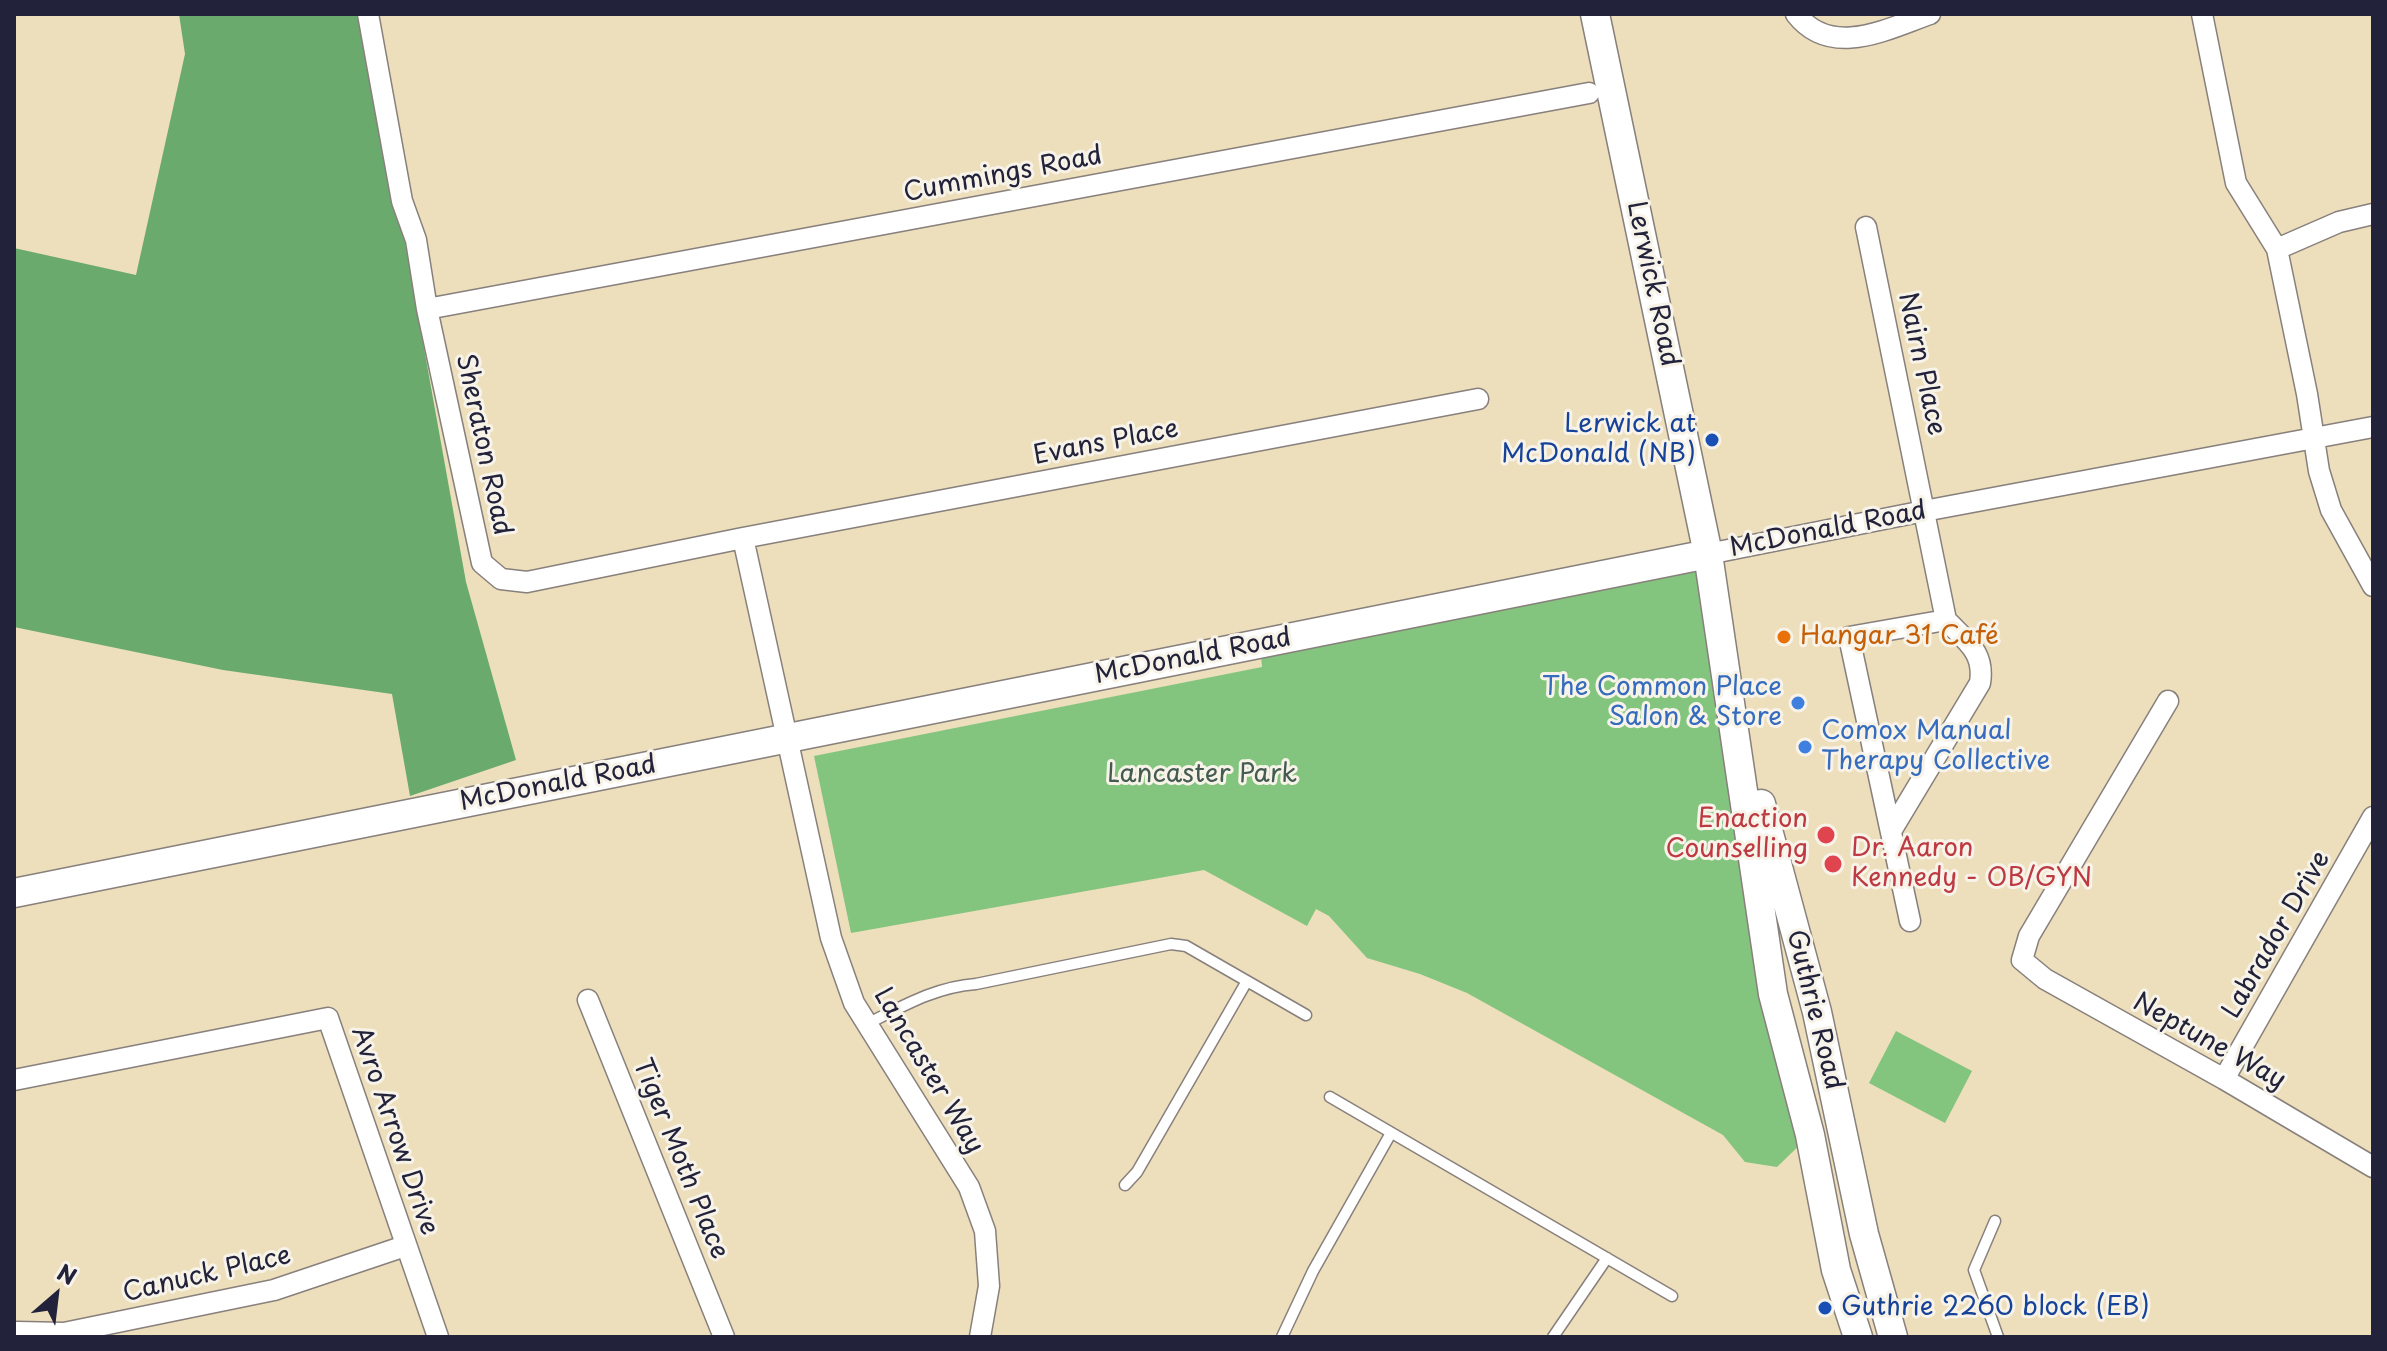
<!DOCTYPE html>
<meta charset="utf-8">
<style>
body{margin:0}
#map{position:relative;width:2387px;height:1351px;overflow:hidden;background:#eddebc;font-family:"Playpen Sans",sans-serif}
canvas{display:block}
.frame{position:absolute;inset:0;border:16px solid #22223b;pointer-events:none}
.north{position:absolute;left:16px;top:1255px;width:80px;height:80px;-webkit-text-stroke:6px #f7f3e8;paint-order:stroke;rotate:28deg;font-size:22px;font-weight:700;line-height:32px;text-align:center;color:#22223b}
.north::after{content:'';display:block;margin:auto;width:28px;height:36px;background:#22223b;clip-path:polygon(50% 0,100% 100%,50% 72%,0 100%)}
</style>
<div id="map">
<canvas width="2387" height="1351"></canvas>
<div class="frame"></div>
<div class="north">N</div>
</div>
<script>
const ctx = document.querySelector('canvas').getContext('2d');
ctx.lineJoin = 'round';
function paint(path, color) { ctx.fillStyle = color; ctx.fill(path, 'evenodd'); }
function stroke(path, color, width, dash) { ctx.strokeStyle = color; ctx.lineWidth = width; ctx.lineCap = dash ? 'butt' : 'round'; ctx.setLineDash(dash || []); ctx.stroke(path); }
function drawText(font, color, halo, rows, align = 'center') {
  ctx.font = font + ' "Playpen Sans",sans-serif'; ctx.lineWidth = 6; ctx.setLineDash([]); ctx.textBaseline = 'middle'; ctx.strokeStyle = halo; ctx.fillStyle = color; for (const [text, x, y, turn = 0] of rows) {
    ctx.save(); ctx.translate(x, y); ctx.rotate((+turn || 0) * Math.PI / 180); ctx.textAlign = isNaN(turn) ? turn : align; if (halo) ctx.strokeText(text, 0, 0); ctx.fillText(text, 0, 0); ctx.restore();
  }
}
paint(new Path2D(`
 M1708 554 1810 1135 1777 1167 1745 1162 1723 1135 1467 993 1420 974 1367 958 1329 916 1316 909 1307 926 1204 870 851 933 814 756 1262 667 1260 644Z
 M1896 1031 1972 1071 1945 1123 1869 1083Z`), '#83c57e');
paint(new Path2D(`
 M179 14H364L466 582 516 760 410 796 392 694 223 670 14 627V248L136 275 185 54Z`), '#6aaa6d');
const lane = new Path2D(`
 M867 1024C903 1006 935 987 976 984L1171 944 1186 946 1306 1015
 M1330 1097 1672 1296
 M1125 1185 1137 1172 1247 981
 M1995 1221 1974 1270 1998 1337
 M1282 1337 1313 1271 1391 1133
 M1553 1337 1607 1258`);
const street = new Path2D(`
 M368 14 402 201 416 240 427 309 482 563 501 579 527 582 743 538 831 938 854 1003 969 1187 985 1231 989 1286 980 1337
 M1796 14C1831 59 1887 29 1930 14
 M2202 14 2236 183 2277 249 2307 394 2319 471 2331 510 2373 586
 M1866 227 1946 620C1966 641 1985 652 1980 683L1891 831
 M2277 249 2339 222 2373 214
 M427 309 1589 93
 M743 538 1478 399
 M1708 554 1924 511 2373 427
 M2168 701 2029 936 2022 960 2045 979 2224 1079 2373 1167
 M1910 921 1849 637 1946 620
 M588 1000 724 1337
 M2224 1079 2373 817
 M14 1080 328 1018 438 1337
 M17 1332 64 1333 274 1290 405 1246`);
const secondary = new Path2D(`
 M1595 14 1708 554 1773 994 1810 1135 1836 1270 1858 1337
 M1761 804 1817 1012 1864 1234 1893 1337
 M14 893 1708 554`);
stroke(lane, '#88807c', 13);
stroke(street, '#88807c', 23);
stroke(secondary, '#88807c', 31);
stroke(lane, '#fff', 10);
stroke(street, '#fff', 20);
stroke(secondary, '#fff', 28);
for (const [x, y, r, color] of [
 [1712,440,8,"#1a4fb4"],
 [1784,637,8,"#e8710a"],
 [1798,703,8,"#3f7fe0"],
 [1805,747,8,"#3f7fe0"],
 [1826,835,10,"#e0444e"],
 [1833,864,10,"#e0444e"],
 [1825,1308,8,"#1a4fb4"]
]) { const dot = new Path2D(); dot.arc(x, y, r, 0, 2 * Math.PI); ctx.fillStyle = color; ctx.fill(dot); stroke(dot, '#f7f3e8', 3); }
drawText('26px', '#22223b', '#f7f3e8', [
 ["Cummings Road",1003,175,-11],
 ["Lerwick Road",1652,284,78],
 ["Nairn Place",1921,364,78],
 ["Evans Place",1106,443,-11],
 ["Sheraton Road",483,445,78],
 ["McDonald Road",1828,530,-11],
 ["McDonald Road",1193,657,-11],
 ["McDonald Road",558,784,-11],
 ["Labrador Drive",2277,935,-60],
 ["Guthrie Road",1814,1010,76],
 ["Neptune Way",2209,1042,29],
 ["Lancaster Way",928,1071,59],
 ["Avro Arrow Drive",394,1131,71],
 ["Tiger Moth Place",680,1159,68],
 ["Canuck Place",207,1275,-13]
]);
drawText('26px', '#164399', '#f7f3e8', [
 ["Lerwick at",1696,425],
 ["McDonald (NB)",1696,455],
 ["Guthrie 2260 block (EB)",1841,1308,"left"]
], 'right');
drawText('26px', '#c56008', '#f7f3e8', [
 ["Hangar 31 Café",1800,637]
], 'left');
drawText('26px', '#366cbe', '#f7f3e8', [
 ["The Common Place",1782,688],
 ["Salon & Store",1782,718],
 ["Comox Manual",1821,732,"left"],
 ["Therapy Collective",1821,762,"left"]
], 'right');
drawText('26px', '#445b52', '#f7f3e8', [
 ["Lancaster Park",1202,775]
]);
drawText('26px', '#be3a42', '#f7f3e8', [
 ["Enaction",1808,820],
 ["Counselling",1808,850],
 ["Dr. Aaron",1851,849,"left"],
 ["Kennedy - OB/GYN",1851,879,"left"]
], 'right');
</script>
